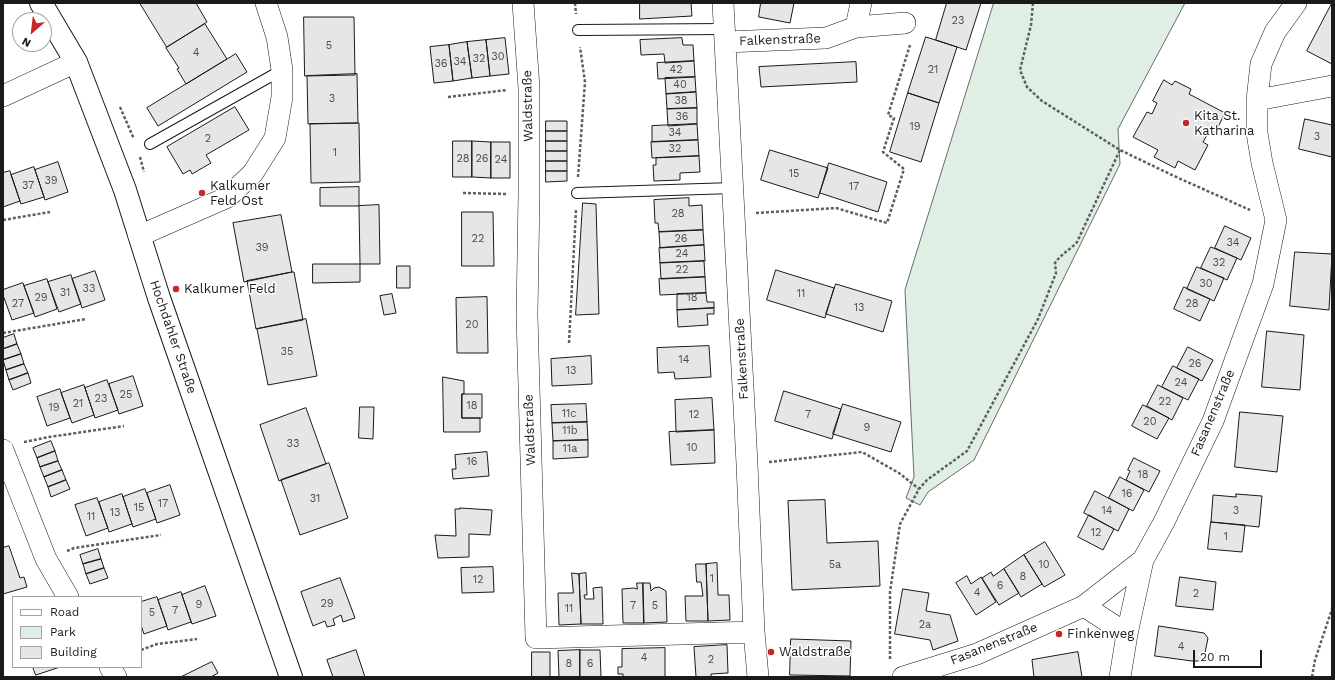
<!DOCTYPE html>
<meta charset="utf-8">
<style>
body{margin:0}
#map{position:relative;width:1335px;height:680px;overflow:hidden;background:#fff;font-family:"Work Sans",sans-serif}
canvas{display:block}
.frame{position:absolute;inset:0;border:4px solid #1a1a1a;pointer-events:none}
.legend{position:absolute;left:12px;top:596px;width:130px;height:72px;box-sizing:border-box;background:#fff;border:1px solid #a3a3a3;margin:0;padding:5px 7px;list-style:none;font-size:12px;color:#1a1a1a}
.legend li{display:flex;align-items:center;gap:8px;height:20px}
.legend b{width:20px;border:1px solid #a3a3a3}
.north{position:absolute;left:12px;top:12px;width:40px;height:40px;box-sizing:border-box;background:#fff;border:1px solid #a3a3a3;border-radius:50%;rotate:208deg;font-size:11px;font-weight:700;line-height:16px;text-align:center;color:#1a1a1a}
.north::after{content:'';display:block;margin:auto;width:14px;height:18px;background:#c62828;clip-path:polygon(50% 0,100% 100%,50% 72%,0 100%)}
.scale{position:absolute;left:1193px;top:650px;width:69px;height:18px;box-sizing:border-box;border:2px solid #1a1a1a;border-top:0;padding-left:5px;font-size:12px;line-height:14px;white-space:nowrap;color:#1a1a1a;-webkit-text-stroke:3px #fff;paint-order:stroke}
</style>
<div id="map">
<canvas width="1335" height="680"></canvas>
<div class="frame"></div>
<ul class="legend">
<li><b style="height:5px;background:#fff"></b>Road</li>
<li><b style="height:11px;background:#e0efe3"></b>Park</li>
<li><b style="height:11px;background:#e6e6e6"></b>Building</li>
</ul>
<div class="north">N</div>
<div class="scale">20 m</div>
</div>
<script>
const ctx = document.querySelector('canvas').getContext('2d');
ctx.lineJoin = 'round';
function paint(path, color) { ctx.fillStyle = color; ctx.fill(path, 'evenodd'); }
function stroke(path, color, width, dash) { ctx.strokeStyle = color; ctx.lineWidth = width; ctx.lineCap = dash ? 'butt' : 'round'; ctx.setLineDash(dash || []); ctx.stroke(path); }
function drawText(font, color, halo, rows, align = 'center') {
  ctx.font = font + ' "Work Sans",sans-serif'; ctx.lineWidth = 3; ctx.setLineDash([]); ctx.textBaseline = 'middle'; ctx.strokeStyle = halo; ctx.fillStyle = color; for (const [text, x, y, turn = 0] of rows) {
    ctx.save(); ctx.translate(x, y); ctx.rotate((+turn || 0) * Math.PI / 180); ctx.textAlign = isNaN(turn) ? turn : align; if (halo) ctx.strokeText(text, 0, 0); ctx.fillText(text, 0, 0); ctx.restore();
  }
}
const green = new Path2D(`
 M994 3H1185L1118 129 1120 164 974 460 928 492 920 505 906 498 914 477 905 290Z`);
paint(green, '#e0efe3');
stroke(green, '#6a6a6a', 1);
const building = new Path2D(`
 M140 3H196L207 22 167 47Z
 M640 3H691L692 16 640 19Z
 M761 3H794L790 23 759 17Z
 M947 3H981L966 50 936 40Z
 M1332 3V64L1307 51Z
 M304 17H354L355 75 305 76Z
 M205 24 227 59 186 84 177 69 179 68 166 48Z
 M926 37 957 47 939 103 908 93Z
 M505 38 509 74 490 76 486 40Z
 M682 38 683 45H693L694 61 665 63 664 54 641 55 640 40Z
 M486 40 490 76 472 78 467 42Z
 M467 42 472 78 453 81 449 45Z
 M449 45 453 81 434 83 430 47Z
 M236 54 247 72 158 126 147 108Z
 M694 61 695 77 658 79 657 63Z
 M856 62 857 82 761 87 759 67Z
 M357 74 358 123 308 124 307 76Z
 M695 77 696 92 666 94 665 78Z
 M1164 80 1172 85 1175 81 1191 89 1189 94 1225 113 1215 133 1210 130 1203 142 1208 145 1195 170 1178 161 1175 168 1154 157 1158 150 1133 137 1147 112 1152 114 1157 103 1153 101Z
 M696 92 697 108 667 109 666 94Z
 M908 93 939 103 921 162 890 152Z
 M235 107 249 130 206 155 211 163 192 174 190 170 183 174 167 147Z
 M697 108V124L668 126 667 109Z
 M1305 119 1332 125V157L1299 149Z
 M546 121H567V131H546Z
 M358 123H359L360 182 311 183 310 124Z
 M697 124 698 140 652 142V126Z
 M546 131H567V141H546Z
 M698 140 699 156 652 158 651 142Z
 M453 141H472V177H453Z
 M472 141 491 142V178L472 177Z
 M546 141H567V151H546Z
 M491 142H510V178H491Z
 M770 150 828 168 818 198 761 180Z
 M546 151H567V161H546Z
 M699 156 700 172 680 173V180L654 181 653 165H656V158Z
 M546 161H567V171H546Z
 M58 162 68 192 45 200 35 170Z
 M829 163 887 182 878 212 820 193Z
 M34 167 44 197 21 204 11 175Z
 M10 171 20 201 3 207V173Z
 M546 171H567V181L546 182Z
 M359 187V206H320V188Z
 M689 198V206L702 205 703 230 659 232 658 223H655L654 200Z
 M583 203 596 204 599 314 576 315Z
 M379 205 380 264H360L359 206Z
 M462 212H493L494 266H462Z
 M281 215 292 272 244 282 233 223Z
 M1225 226 1251 238 1241 260 1215 248Z
 M703 230 704 245 660 248 659 232Z
 M704 245 705 261 660 263 659 248Z
 M1211 247 1237 258 1227 280 1201 268Z
 M1295 252 1332 254 1329 310 1290 306Z
 M704 261 705 277 661 279 660 263Z
 M313 264H360V282L313 283Z
 M397 266H410V288H397Z
 M1197 267 1224 278 1214 301 1187 289Z
 M776 270 834 288 825 318 767 300Z
 M95 271 105 300 82 308 72 279Z
 M292 272H294L303 320 256 329 247 281Z
 M71 275 81 304 59 312 48 282Z
 M705 277 706 293 660 295 659 279Z
 M47 279 57 309 35 317 24 286Z
 M23 283 34 313 12 320 3 295V290Z
 M836 284 892 301 883 332 826 314Z
 M1184 287 1210 299 1200 321 1174 309Z
 M706 293 707 302H714V308L677 310V294Z
 M392 294 396 313 384 315 380 296Z
 M487 297 488 353H457L456 298Z
 M714 308V314H707L708 325 678 327 677 310Z
 M306 319 317 376 268 385 257 329Z
 M1267 331 1304 335 1300 390 1262 387Z
 M14 334 17 344 3 349V338Z
 M17 344 21 354 3 360V349Z
 M709 346 711 377 675 379 674 372 658 373 657 348Z
 M1188 347 1213 360 1202 381 1177 368Z
 M21 354 24 364 6 370 3 360Z
 M591 356 592 384 552 386 551 359Z
 M24 364 28 373 9 380 6 370Z
 M1173 366 1199 379 1188 400 1162 387Z
 M28 373 31 383 13 390 9 380Z
 M133 376 143 406 119 414 109 384Z
 M443 377 464 381V394H462V418H480V432H444Z
 M107 380 118 410 95 418 85 388Z
 M84 385 94 415 72 423 61 393Z
 M1158 385 1183 398 1172 420 1147 406Z
 M60 389 70 418 47 426 37 397Z
 M784 391 841 409 832 439 775 421Z
 M462 394H482V418H462Z
 M712 398 714 430 676 432 675 400Z
 M586 404 587 422 552 423 551 405Z
 M843 404 901 422 891 452 833 434Z
 M1143 405 1169 418 1157 439 1132 426Z
 M360 407H374L373 439 359 438Z
 M306 408 326 464 279 481 260 425Z
 M1240 412 1283 416 1277 472 1235 467Z
 M587 422 588 440 553 441 552 423Z
 M714 430 715 463 671 465 669 432Z
 M588 440V457L553 459V441Z
 M51 441 55 451 37 458 33 448Z
 M55 451 58 461 40 467 37 458Z
 M487 452 489 476 453 479 452 469H456L455 455Z
 M1134 458 1160 471 1149 492 1126 480 1130 471 1128 470Z
 M58 461 62 470 44 477 40 467Z
 M329 463 348 518 300 535 281 480Z
 M62 470 66 480 48 487 44 477Z
 M1120 477 1144 490 1133 511 1109 498Z
 M66 480 70 489 51 497 48 487Z
 M170 485 180 515 157 523 147 493Z
 M145 489 156 519 133 527 123 497Z
 M1095 491 1129 509 1118 531 1084 513Z
 M122 494 132 524 109 532 99 502Z
 M1236 494 1262 496 1259 527 1211 522 1213 495 1236 497Z
 M97 498 108 528 86 536 75 505Z
 M825 500 827 543 878 541 880 586 792 590 788 501Z
 M460 508 492 510 490 535 469 534V557L438 558 435 535 456 536 455 509H460Z
 M1089 515 1114 529 1103 550 1078 537Z
 M1211 522 1245 525 1242 552 1208 549Z
 M1045 542 1065 575 1044 587 1024 555Z
 M9 546 20 578 24 577 27 587 3 594V548Z
 M98 549 101 559 83 564 80 555Z
 M1024 555 1042 584 1021 597 1004 569Z
 M101 559 104 568 86 574 83 564Z
 M717 563 718 595H729L730 620 708 621 706 564Z
 M696 564H706L708 621H686L685 596H703L701 582H697Z
 M493 567 494 592 462 593 461 568Z
 M104 568 108 578 90 584 86 574Z
 M1004 569 1019 593 999 605 982 578 991 572 993 576Z
 M572 573 579 574 581 624 559 625 558 593H573Z
 M586 573 587 595H584L585 599H594L593 588 602 587 603 624H581L579 574Z
 M967 576 971 584 981 577 996 602 976 615 956 583Z
 M1180 577 1216 582 1213 610 1176 606Z
 M340 578 355 618 343 622 341 615 333 619 335 625 327 627 325 621 313 626 301 592Z
 M637 583H643L644 623H623L622 589 634 588 637 589Z
 M643 583H650L651 591 654 588 659 587 666 591 667 622 644 623Z
 M205 586 216 616 192 624 182 595Z
 M903 589 929 593 926 611 950 615 958 641 933 650 930 640 895 634Z
 M181 592 191 622 168 630 158 600Z
 M157 597 167 626 144 634 141 625V602Z
 M1159 626 1204 633 1208 638 1204 658 1200 661H1192L1155 656Z
 M791 639 851 641 850 676 790 675Z
 M727 645 728 673 711 674V677H696L694 647Z
 M665 648V677H623V674H618V667H622V649Z
 M356 650 365 677H333L327 660Z
 M580 650H600L601 677H580Z
 M580 650V677H559L558 651Z
 M532 652H550V677H532Z
 M1078 652 1082 677H1034L1032 660Z
 M212 662 218 673 211 677H181Z
 M33 667H60L36 675Z`);
paint(building, '#e6e6e6');
stroke(building, '#1a1a1a', 1);
const service = new Path2D(`
 M578 30 724 29
 M150 144 282 70
 M577 193 733 188`);
const minor = new Path2D(`
 M523 3 529 88V194L527 315 536 638 754 632
 M723 3 747 464 754 632 758 677
 M856 27 861 3
 M725 42 826 38 856 27 905 23
 M3 96 76 62
 M1257 100 1332 86
 M139 236 228 197 253 173 275 138 282 97V70L277 37 266 3
 M3 450 46 559 68 597
 M1084 606 1127 634
 M110 667 116 677
 M903 677 977 654 1084 606 1143 560 1164 522 1213 421 1263 284 1276 220 1262 163 1257 133V100L1261 64 1275 32 1296 3
 M1120 677 1127 634 1143 560`);
const secondary = new Path2D(`
 M41 3 76 62 125 190 159 298 291 677`);
stroke(service, '#1a1a1a', 12);
stroke(minor, '#1a1a1a', 22);
stroke(secondary, '#1a1a1a', 24);
stroke(new Path2D(`
 M575 3 576 14
 M1033 3 1031 25 1020 70 1027 87 1042 101 1120 150 1174 176 1250 210
 M448 97 507 90
 M120 107 134 139
 M140 157 144 172
 M578 177 585 82 580 47
 M463 193 507 194
 M756 213 836 208 887 223 904 169 883 152 894 118 888 115 910 45
 M3 220 50 212
 M3 333 86 319
 M569 343 576 210
 M24 442 49 437 124 426
 M769 462 862 452 899 473 919 489
 M67 551 74 548 161 535
 M141 650 157 644 197 639
 M890 659V592L900 524 919 489 927 480 967 451 1038 319 1056 273 1055 263C1061 254 1070 250 1077 242L1120 150
 M1312 677 1315 660 1332 609`), '#5f5f5f', 2.5, [3, 2]);
stroke(service, '#fff', 10);
stroke(minor, '#fff', 21);
stroke(secondary, '#fff', 22);
for (const [x, y, r, color] of [
 [1186,123,4,"#c62828"],
 [202,193,4,"#c62828"],
 [176,289,4,"#c62828"],
 [1059,634,4,"#c62828"],
 [771,652,4,"#c62828"]
]) { const dot = new Path2D(); dot.arc(x, y, r, 0, 2 * Math.PI); ctx.fillStyle = color; ctx.fill(dot); stroke(dot, '#fff', 1.5); }
drawText('11px', '#4d4d4d', null, [
 ["23",958,21],
 ["5",329,46],
 ["4",196,53],
 ["30",498,57],
 ["32",479,59],
 ["34",460,62],
 ["36",441,64],
 ["42",676,70],
 ["21",933,70],
 ["40",680,85],
 ["3",332,99],
 ["38",681,101],
 ["36",682,117],
 ["19",915,127],
 ["34",675,133],
 ["3",1317,137],
 ["2",208,139],
 ["32",675,149],
 ["1",335,153],
 ["28",463,159],
 ["26",482,159],
 ["24",501,160],
 ["15",794,174],
 ["39",51,181],
 ["37",28,186],
 ["17",854,187],
 ["28",678,214],
 ["22",478,239],
 ["26",681,239],
 ["34",1233,243],
 ["39",262,248],
 ["24",682,254],
 ["32",1219,263],
 ["22",682,270],
 ["30",1206,284],
 ["33",89,289],
 ["31",65,293],
 ["11",801,294],
 ["29",41,298],
 ["18",692,298],
 ["27",18,304],
 ["28",1192,304],
 ["13",859,308],
 ["20",472,325],
 ["35",287,352],
 ["14",684,360],
 ["26",1195,364],
 ["13",571,371],
 ["24",1181,383],
 ["25",126,395],
 ["23",101,399],
 ["22",1165,402],
 ["21",78,404],
 ["18",472,406],
 ["19",54,408],
 ["11c",569,414],
 ["12",694,415],
 ["7",808,415],
 ["20",1150,422],
 ["9",867,428],
 ["11b",570,431],
 ["33",293,444],
 ["10",692,448],
 ["11a",570,449],
 ["16",472,462],
 ["18",1143,475],
 ["16",1127,494],
 ["31",315,499],
 ["17",163,504],
 ["15",139,508],
 ["14",1107,511],
 ["3",1236,511],
 ["13",115,513],
 ["11",91,517],
 ["12",1096,533],
 ["1",1226,537],
 ["5a",835,565],
 ["10",1044,565],
 ["8",1023,577],
 ["1",712,579],
 ["12",478,580],
 ["6",1000,586],
 ["4",977,593],
 ["2",1196,594],
 ["29",327,604],
 ["9",199,605],
 ["7",633,606],
 ["5",655,606],
 ["11",569,609],
 ["7",175,611],
 ["5",152,613],
 ["2a",925,625],
 ["4",1181,647],
 ["4",644,658],
 ["2",711,660],
 ["8",569,664],
 ["6",590,664]
]);
drawText('13px', '#1a1a1a', '#fff', [
 ["Falkenstraße",780,40,-2],
 ["Waldstraße",528,106,-91],
 ["Hochdahler Straße",173,337,71],
 ["Falkenstraße",742,359,-93],
 ["Fasanenstraße",1213,413,-67],
 ["Waldstraße",530,430,-92],
 ["Fasanenstraße",994,644,-22]
]);
drawText('13px', '#1a1a1a', '#fff', [
 ["Kita St.",1194,116],
 ["Katharina",1194,131],
 ["Kalkumer",210,186],
 ["Feld Ost",210,201],
 ["Kalkumer Feld",184,289],
 ["Finkenweg",1067,634],
 ["Waldstraße",779,652]
], 'left');
</script>
